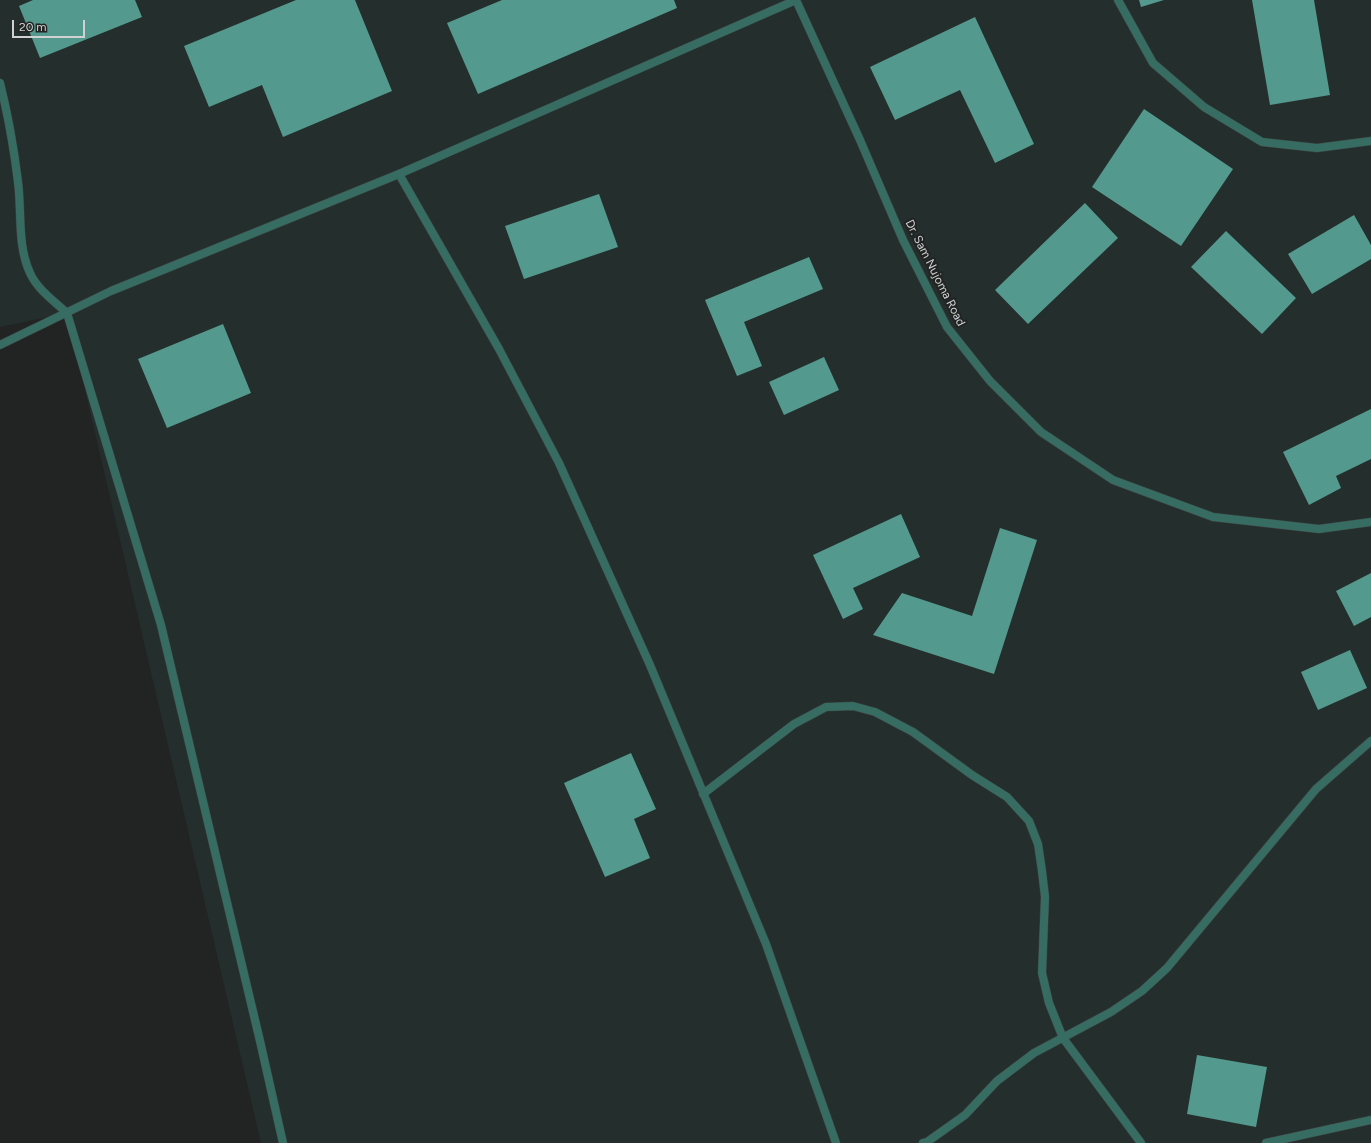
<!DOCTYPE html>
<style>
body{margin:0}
#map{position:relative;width:1371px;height:1143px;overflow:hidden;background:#212423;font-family:Figtree,sans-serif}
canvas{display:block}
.scale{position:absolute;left:12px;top:20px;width:73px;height:18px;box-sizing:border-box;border:2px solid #cfd2d1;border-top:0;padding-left:5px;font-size:12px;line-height:14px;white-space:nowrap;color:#cfd2d1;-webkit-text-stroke:3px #212423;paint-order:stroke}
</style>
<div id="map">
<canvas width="1371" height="1143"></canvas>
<div class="scale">20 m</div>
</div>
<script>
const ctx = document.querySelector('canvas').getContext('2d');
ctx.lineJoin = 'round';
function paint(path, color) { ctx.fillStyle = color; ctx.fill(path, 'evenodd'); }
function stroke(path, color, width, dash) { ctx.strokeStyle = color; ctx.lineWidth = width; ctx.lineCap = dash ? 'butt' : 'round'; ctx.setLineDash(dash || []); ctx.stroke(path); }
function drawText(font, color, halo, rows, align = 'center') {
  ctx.font = font + ' Figtree,sans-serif'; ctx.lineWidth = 4; ctx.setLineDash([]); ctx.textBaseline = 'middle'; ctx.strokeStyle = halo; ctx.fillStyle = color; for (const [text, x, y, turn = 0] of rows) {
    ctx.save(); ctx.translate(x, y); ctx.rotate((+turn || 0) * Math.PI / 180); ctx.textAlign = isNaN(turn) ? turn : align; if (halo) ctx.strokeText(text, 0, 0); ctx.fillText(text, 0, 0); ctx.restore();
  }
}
paint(new Path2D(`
 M0 0H1371V1143H261L67 313 0 327Z`), '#242f2d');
paint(new Path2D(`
 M33 0H135L142 17 40 58 19 6Z
 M296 0H355L392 91 283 137 262 85 209 107 184 46Z
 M502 0H674L677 8 478 94 447 23Z
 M1139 0H1164L1141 7Z
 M1252 0H1314L1330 95 1270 105Z
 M975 17 1034 144 995 163 960 90 895 120 870 67Z
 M1144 109 1233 169 1181 246 1092 187Z
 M599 194 618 247 524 279 505 226Z
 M1085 203 1118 238 1028 324 995 290Z
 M1354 215 1371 245V259L1312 294 1288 254Z
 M1226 231 1296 298 1262 334 1191 267Z
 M809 257 823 289 744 322 762 366 737 376 705 300Z
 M223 324 251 393 167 428 138 359Z
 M824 357 839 390 784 415 769 382Z
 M1371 409V459L1336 476 1341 488 1309 505 1283 452Z
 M901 514 920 557 853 588 863 609 843 619 813 555Z
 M1000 528 1037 540 994 674 873 635 902 593 972 616Z
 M1371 573V617L1354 626 1336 591Z
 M1350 650 1367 688 1318 710 1301 672Z
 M631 753 656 809 634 819 650 858 605 877 564 783Z
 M1197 1055 1267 1067 1256 1127 1187 1114Z`), '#54998d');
const lane = new Path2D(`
 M399 174 499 349 559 463 650 665 766 944 836 1143
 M703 794 794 724 826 707 853 706 875 712 913 732 972 775 1007 797 1029 821 1038 844 1042 871 1045 897 1042 973 1049 1003 1063 1038 1141 1143
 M1266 1143 1371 1120`);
const street = new Path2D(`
 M796 0 860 140 903 240 947 327 990 381 1041 432 1113 480 1213 517 1319 529 1371 522
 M1118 0 1153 63 1204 107 1262 142 1317 148 1371 141
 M0 83C8 115 14 149 18 182 22 212 17 245 30 273 37 289 54 301 67 313L161 625 260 1041 283 1143
 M0 345 111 291 399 174 796 0
 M923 1143 927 1142 965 1115 997 1081 1034 1053 1111 1012 1142 991 1167 968 1316 789 1371 741`);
stroke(lane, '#3d403f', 9);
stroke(street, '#3d403f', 9);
stroke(lane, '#366c62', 8);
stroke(street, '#366c62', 8);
drawText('12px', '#cfd2d1', '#212423', [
 ["Dr. Sam Nujoma Road",935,273,63]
]);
</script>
